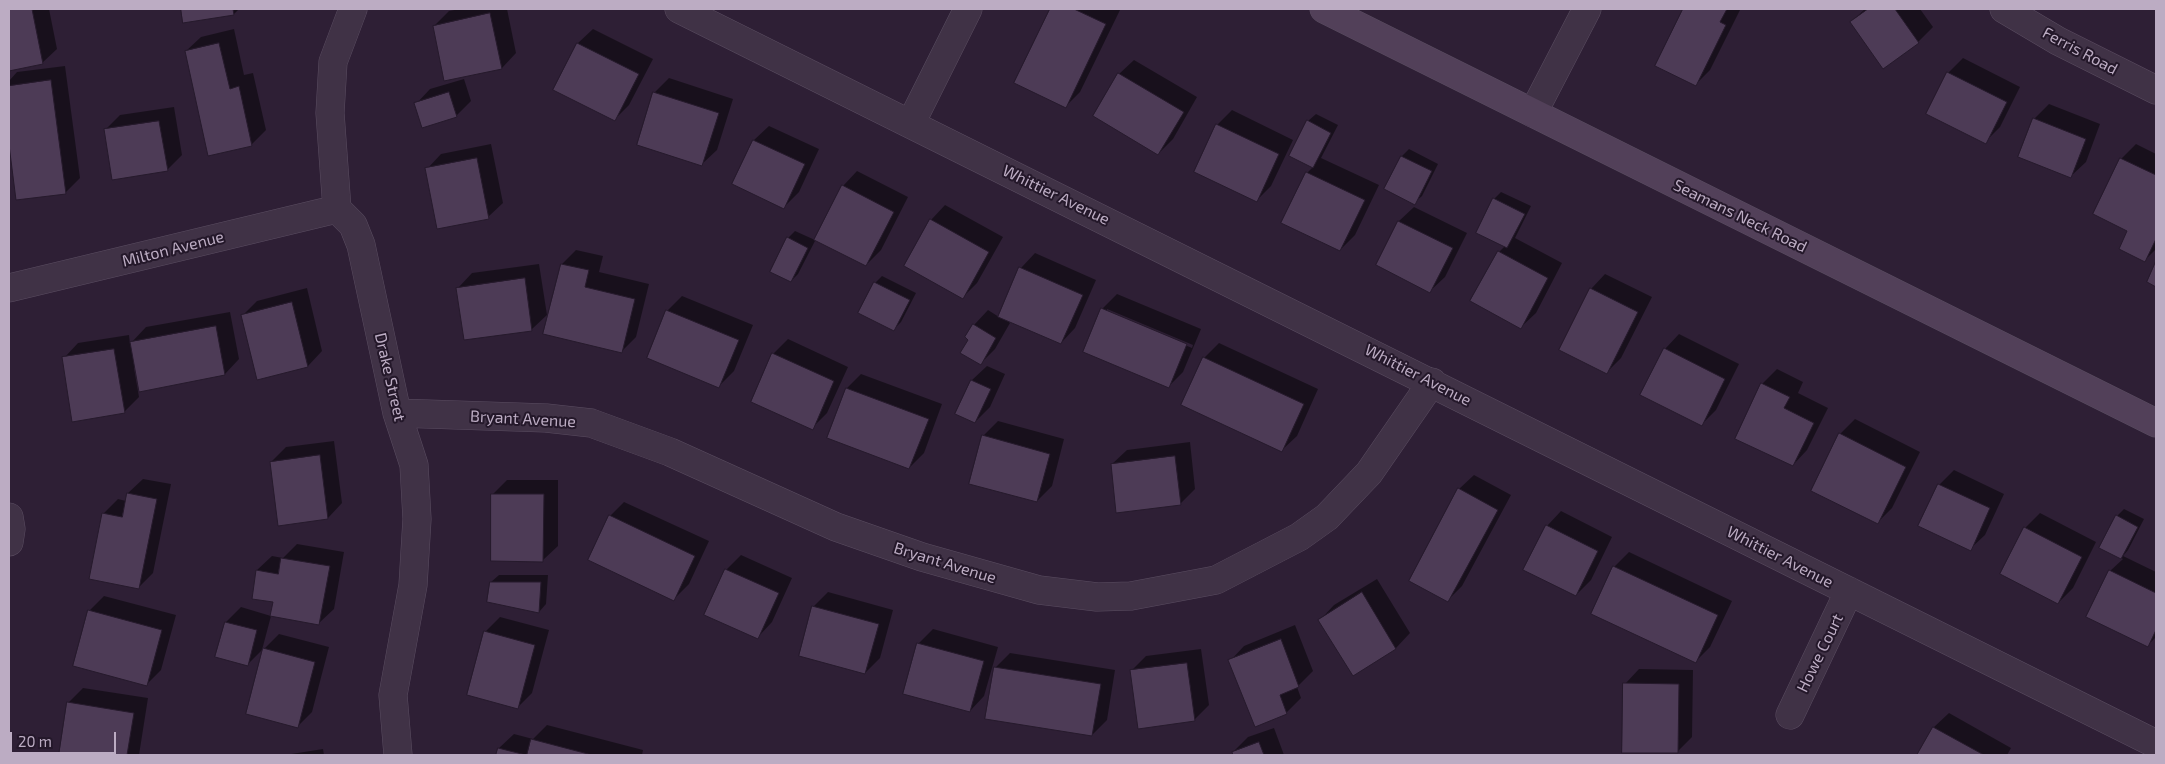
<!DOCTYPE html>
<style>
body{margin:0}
#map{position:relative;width:2165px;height:764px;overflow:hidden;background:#2e1f35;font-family:"Exo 2",sans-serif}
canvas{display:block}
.frame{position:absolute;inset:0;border:10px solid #bcacc3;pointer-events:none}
.scale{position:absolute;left:10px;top:732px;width:106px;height:22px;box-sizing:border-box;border:2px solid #bcacc3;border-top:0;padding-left:6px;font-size:15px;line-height:18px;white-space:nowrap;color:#bcacc3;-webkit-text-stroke:4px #24182a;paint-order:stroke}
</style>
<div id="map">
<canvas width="2165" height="764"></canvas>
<div class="frame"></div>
<div class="scale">20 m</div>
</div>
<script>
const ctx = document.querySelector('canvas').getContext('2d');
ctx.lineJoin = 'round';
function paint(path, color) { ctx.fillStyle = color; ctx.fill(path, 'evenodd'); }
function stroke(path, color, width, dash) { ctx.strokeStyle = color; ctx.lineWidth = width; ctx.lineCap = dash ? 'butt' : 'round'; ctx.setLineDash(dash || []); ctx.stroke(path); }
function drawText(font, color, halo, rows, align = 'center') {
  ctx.font = font + ' "Exo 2",sans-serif'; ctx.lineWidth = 4; ctx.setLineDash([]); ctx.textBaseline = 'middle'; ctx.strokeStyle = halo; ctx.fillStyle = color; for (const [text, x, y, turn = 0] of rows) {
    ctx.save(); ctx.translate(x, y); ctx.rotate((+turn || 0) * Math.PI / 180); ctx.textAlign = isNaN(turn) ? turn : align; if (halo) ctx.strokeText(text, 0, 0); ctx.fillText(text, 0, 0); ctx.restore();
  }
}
paint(new Path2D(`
 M9 9H49L57 49 42 63 9 70Z
 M182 9H239L234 14 184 22Z
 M460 9H507L516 53 502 68 434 26 449 11Z
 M1051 9 1120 10 1080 92 1065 107 1016 83Z
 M1685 9 1740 10 1710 70 1696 84 1657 65Z
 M1865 9H1920L1933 27 1918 42 1883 67 1851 22Z
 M234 29 244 75 253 73 266 130 251 145 186 51 201 37Z
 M593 29 653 59 629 105 614 120 555 90 578 43Z
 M1963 58 2020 87 2000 127 1985 142 1928 113 1948 73Z
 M1134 60 1197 97 1173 139 1158 154 1119 74Z
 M65 66 80 178 65 193 17 199 9 135V81L17 72Z
 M669 78 733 99 717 150 702 164 654 93Z
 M464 79 471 101 456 116 416 104 430 89Z
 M2049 104 2100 124 2086 162 2071 176 2034 119Z
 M174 107 182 155 167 170 105 130 120 115Z
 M1232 110 1293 140 1271 186 1256 201 1217 125Z
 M1316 114 1338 125 1321 158 1379 185 1355 235 1340 250 1307 173 1313 167 1308 121Z
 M769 126 819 149 799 192 784 207 734 183 754 140Z
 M491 144 503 203 488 217 427 169 441 154Z
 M2136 144 2156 154V249L2145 260 2129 230 2121 159Z
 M1409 149 1438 164 1422 196 1414 203 1386 188 1402 156Z
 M857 171 908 197 881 250 866 265 816 239 798 274 791 281 788 238 795 231 815 240 843 186Z
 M1501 192 1531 206 1515 238 1562 263 1536 313 1521 327 1499 252 1505 246 1494 199Z
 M945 205 1003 237 977 283 963 297 931 220Z
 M1414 207 1467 233 1445 277 1430 291 1378 265 1399 221Z
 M576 250 603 256 599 272 649 284 636 337 621 352 562 264Z
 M1035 253 1096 280 1075 328 1061 343 1004 318 1010 323 995 349 980 364 970 339 974 325 988 310 999 317 1021 268Z
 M539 264 547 315 532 329 465 339 458 288 472 273Z
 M1605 274 1652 297 1621 358 1607 372 1591 289Z
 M882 276 916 293 901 322 894 329 875 283Z
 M307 288 322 351 308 366 242 316 257 301Z
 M1117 294 1201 329 1183 372 1168 387 1102 309ZM1107 309 1193 345 1192 348 1107 312Z
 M682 296 753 325 734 371 719 386 667 311Z
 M230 312 239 359 225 374 134 368 139 397 124 412 64 358 78 343 129 335 130 344 146 327Z
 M1679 334 1739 364 1716 410 1701 425 1665 349Z
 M788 339 848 367 827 413 812 428 773 354Z
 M1219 343 1318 389 1297 436 1282 450 1204 358Z
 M987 366 1005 374 990 407 975 422 957 414 972 380Z
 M1777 369 1803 382 1798 393 1828 408 1807 450 1793 465 1762 384Z
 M861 374 942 404 924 453 909 468 847 388Z
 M1855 419 1920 452 1892 508 1877 523 1840 434Z
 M998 421 1064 439 1052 486 1037 501 983 436Z
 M334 441 342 503 328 518 271 462 286 447Z
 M1190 442 1195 489 1180 504 1112 464 1127 450Z
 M1954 470 2004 494 1985 535 1970 549 1939 485Z
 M1474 475 1511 495 1462 586 1448 600 1459 489Z
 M143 479 171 484 153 573 138 588 103 514 118 499 126 501 128 493Z
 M507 480H558V546L543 560 492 495Z
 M624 502 709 541 689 584 674 599 610 516Z
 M2124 509 2144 519 2128 550 2123 556 2156 572V637L2148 645 2110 571 2123 559 2101 547 2117 516Z
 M1561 511 1612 537 1591 580 1576 595 1547 526Z
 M2040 513 2096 542 2073 588 2058 603 2001 573 2025 528Z
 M297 544 344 552 334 609 319 623 274 601 257 570 272 556 283 558Z
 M1629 552 1732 601 1710 647 1695 662 1614 567Z
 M741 555 792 578 772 622 758 637 726 570Z
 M499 575H548L546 604 539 612 491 582Z
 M1377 579 1410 633 1396 648 1353 674 1320 620 1334 605Z
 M828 592 893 610 880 658 865 673 813 607Z
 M104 596 176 615 161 670 146 685 89 611Z
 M241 607 271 616 262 650 247 665 217 656 226 622Z
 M500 617 549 630 532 693 518 707 485 632Z
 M1295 625 1313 671 1297 687 1301 698 1287 712 1255 725 1230 661 1244 646Z
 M933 629 998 647 984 696 970 711 918 644Z
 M279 634 329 647 312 712 297 727 264 649Z
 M1201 649 1209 705 1194 720 1132 670 1146 656Z
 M1010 653 1115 670 1107 720 1092 735 996 667Z
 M1639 669 1693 670 1692 737 1677 752 1625 684Z
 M83 688 148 698 139 755H60L68 703Z
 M1949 713 2011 748 2007 755H1918L1934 727Z
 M547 725 643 750 642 755H497L499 748 514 734 533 739Z
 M1274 728 1284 755H1234L1233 752 1248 737Z
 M323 749 324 755H285Z`), '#0007');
const building = new Path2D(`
 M9 9H32L43 64 9 71Z
 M181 9H233L234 15 183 23Z
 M1050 9H1074L1106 24 1066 108 1014 83Z
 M1683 9H1727L1720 22 1726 25 1696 86 1655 66Z
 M1868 9H1895L1919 43 1883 69 1850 22Z
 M490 13 502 69 444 81 433 26Z
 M219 43 230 89 239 86 252 146 208 156 185 51Z
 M577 43 639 74 615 121 553 90Z
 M1947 72 2007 102 1986 144 1926 114Z
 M1118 73 1184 112 1158 155 1093 116Z
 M51 80 66 194 16 200 9 145V86Z
 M449 92 457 117 422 128 414 103Z
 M653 92 719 113 702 166 637 145Z
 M2033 118 2086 139 2071 178 2018 157Z
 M1307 120 1331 133 1313 168 1289 156Z
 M159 121 168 171 112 180 104 129Z
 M1216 124 1279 154 1257 202 1194 172Z
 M753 140 805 164 784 209 732 184Z
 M1401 156 1432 171 1415 205 1384 189Z
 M477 158 489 219 437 229 425 168Z
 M2120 158 2156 175V239L2145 262 2119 249 2127 231 2093 214Z
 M1306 172 1365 200 1340 251 1281 223Z
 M842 185 894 212 866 266 814 240Z
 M1493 198 1525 214 1507 248 1476 233Z
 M930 219 989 252 963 299 904 266Z
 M1398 221 1453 248 1430 293 1376 265Z
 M787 237 808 248 791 282 770 272Z
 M1498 251 1548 278 1521 329 1470 301Z
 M2156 261V287L2147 282Z
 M561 264 589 270 585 287 635 299 622 353 543 334Z
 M1019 267 1083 295 1061 344 998 317Z
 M525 278 532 331 464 340 456 288Z
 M874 282 910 300 894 331 858 313Z
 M1590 288 1638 312 1607 374 1559 350Z
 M292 302 308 367 257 380 241 315Z
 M1101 308 1187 344 1169 388 1083 352Z
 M666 310 739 340 719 388 647 358Z
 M973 324 996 338 981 365 960 353 968 340 965 337Z
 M216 326 225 375 139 392 130 342Z
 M1664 348 1725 379 1702 426 1640 395Z
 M114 349 125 413 72 422 62 357Z
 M772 353 834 381 813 430 751 402Z
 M1203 357 1304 404 1282 452 1181 405Z
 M971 380 991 389 975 423 955 414Z
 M1761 383 1790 397 1784 408 1814 423 1793 466 1735 439Z
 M846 388 929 419 909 469 827 438Z
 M1839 433 1906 467 1878 524 1811 491Z
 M982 435 1050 454 1037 502 969 484Z
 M320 455 328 519 278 526 270 462Z
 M1175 456 1181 505 1116 513 1111 464Z
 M1938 484 1990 508 1971 551 1918 526Z
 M1458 488 1498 510 1448 602 1409 581Z
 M127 493 157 499 139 589 89 579 102 513 122 517Z
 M491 494H544L543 562 491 561Z
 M609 515 695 556 674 601 588 560Z
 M2116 515 2138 527 2121 559 2099 548Z
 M1546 525 1598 551 1576 596 1523 570Z
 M2024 527 2082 557 2058 604 2000 574Z
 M281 558 330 566 319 625 270 616 273 602 252 599 256 570 278 574Z
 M1613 566 1718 615 1696 663 1591 614Z
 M725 569 779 593 758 639 704 615Z
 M2109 570 2156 593V630L2148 647 2086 617Z
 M490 582H541L539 613 487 602Z
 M1362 592 1396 649 1353 676 1318 620Z
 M812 606 879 624 865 674 799 656Z
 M88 610 162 630 147 686 73 666Z
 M225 622 257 630 248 666 215 657Z
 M484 631 535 645 518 709 467 695Z
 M1281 639 1299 687 1280 695 1287 714 1255 727 1228 660Z
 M917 643 984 661 970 712 903 694Z
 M263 648 315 662 298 728 246 714Z
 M1187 663 1195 721 1138 729 1130 670Z
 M994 667 1101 684 1092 736 985 719Z
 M1623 683 1679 684 1678 753H1622Z
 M67 702 134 713 127 755H59Z
 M1933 727 1984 755H1917Z
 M531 739 592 755H527Z
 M1259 742 1264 755H1233L1232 752Z
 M498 748 526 755H496Z`);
paint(building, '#4d3b56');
stroke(building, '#261a2c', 1);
const minor = new Path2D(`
 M353 9 333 62 330 113 337 209 353 225 361 245 397 413 414 465 417 519 413 585 393 695 398 755
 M679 9 2156 744
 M2004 9 2058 41 2156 90
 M1533 113 1587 9
 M911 123 968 9
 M9 288 337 209
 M397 413 546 418 591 423 670 452 836 527 922 557 1039 590 1097 597 1131 596 1216 580 1299 537 1327 517 1369 473 1432 382
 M9 517 11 529 9 542
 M1790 715 1849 591`);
const secondary = new Path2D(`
 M1324 9 2156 423`);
stroke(minor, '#5a4d61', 29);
stroke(secondary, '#5a4d61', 29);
stroke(minor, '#403246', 28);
stroke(secondary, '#524059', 28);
drawText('16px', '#bcacc3', '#24182a', [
 ["Ferris Road",2080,51,28],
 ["Whittier Avenue",1056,195,26],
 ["Seamans Neck Road",1740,216,26],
 ["Milton Avenue",173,249,-14],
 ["Whittier Avenue",1418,375,27],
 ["Drake Street",390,377,77],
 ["Bryant Avenue",523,419,3],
 ["Whittier Avenue",1780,557,27],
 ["Bryant Avenue",945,563,17],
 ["Howe Court",1820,653,-64]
]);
</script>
